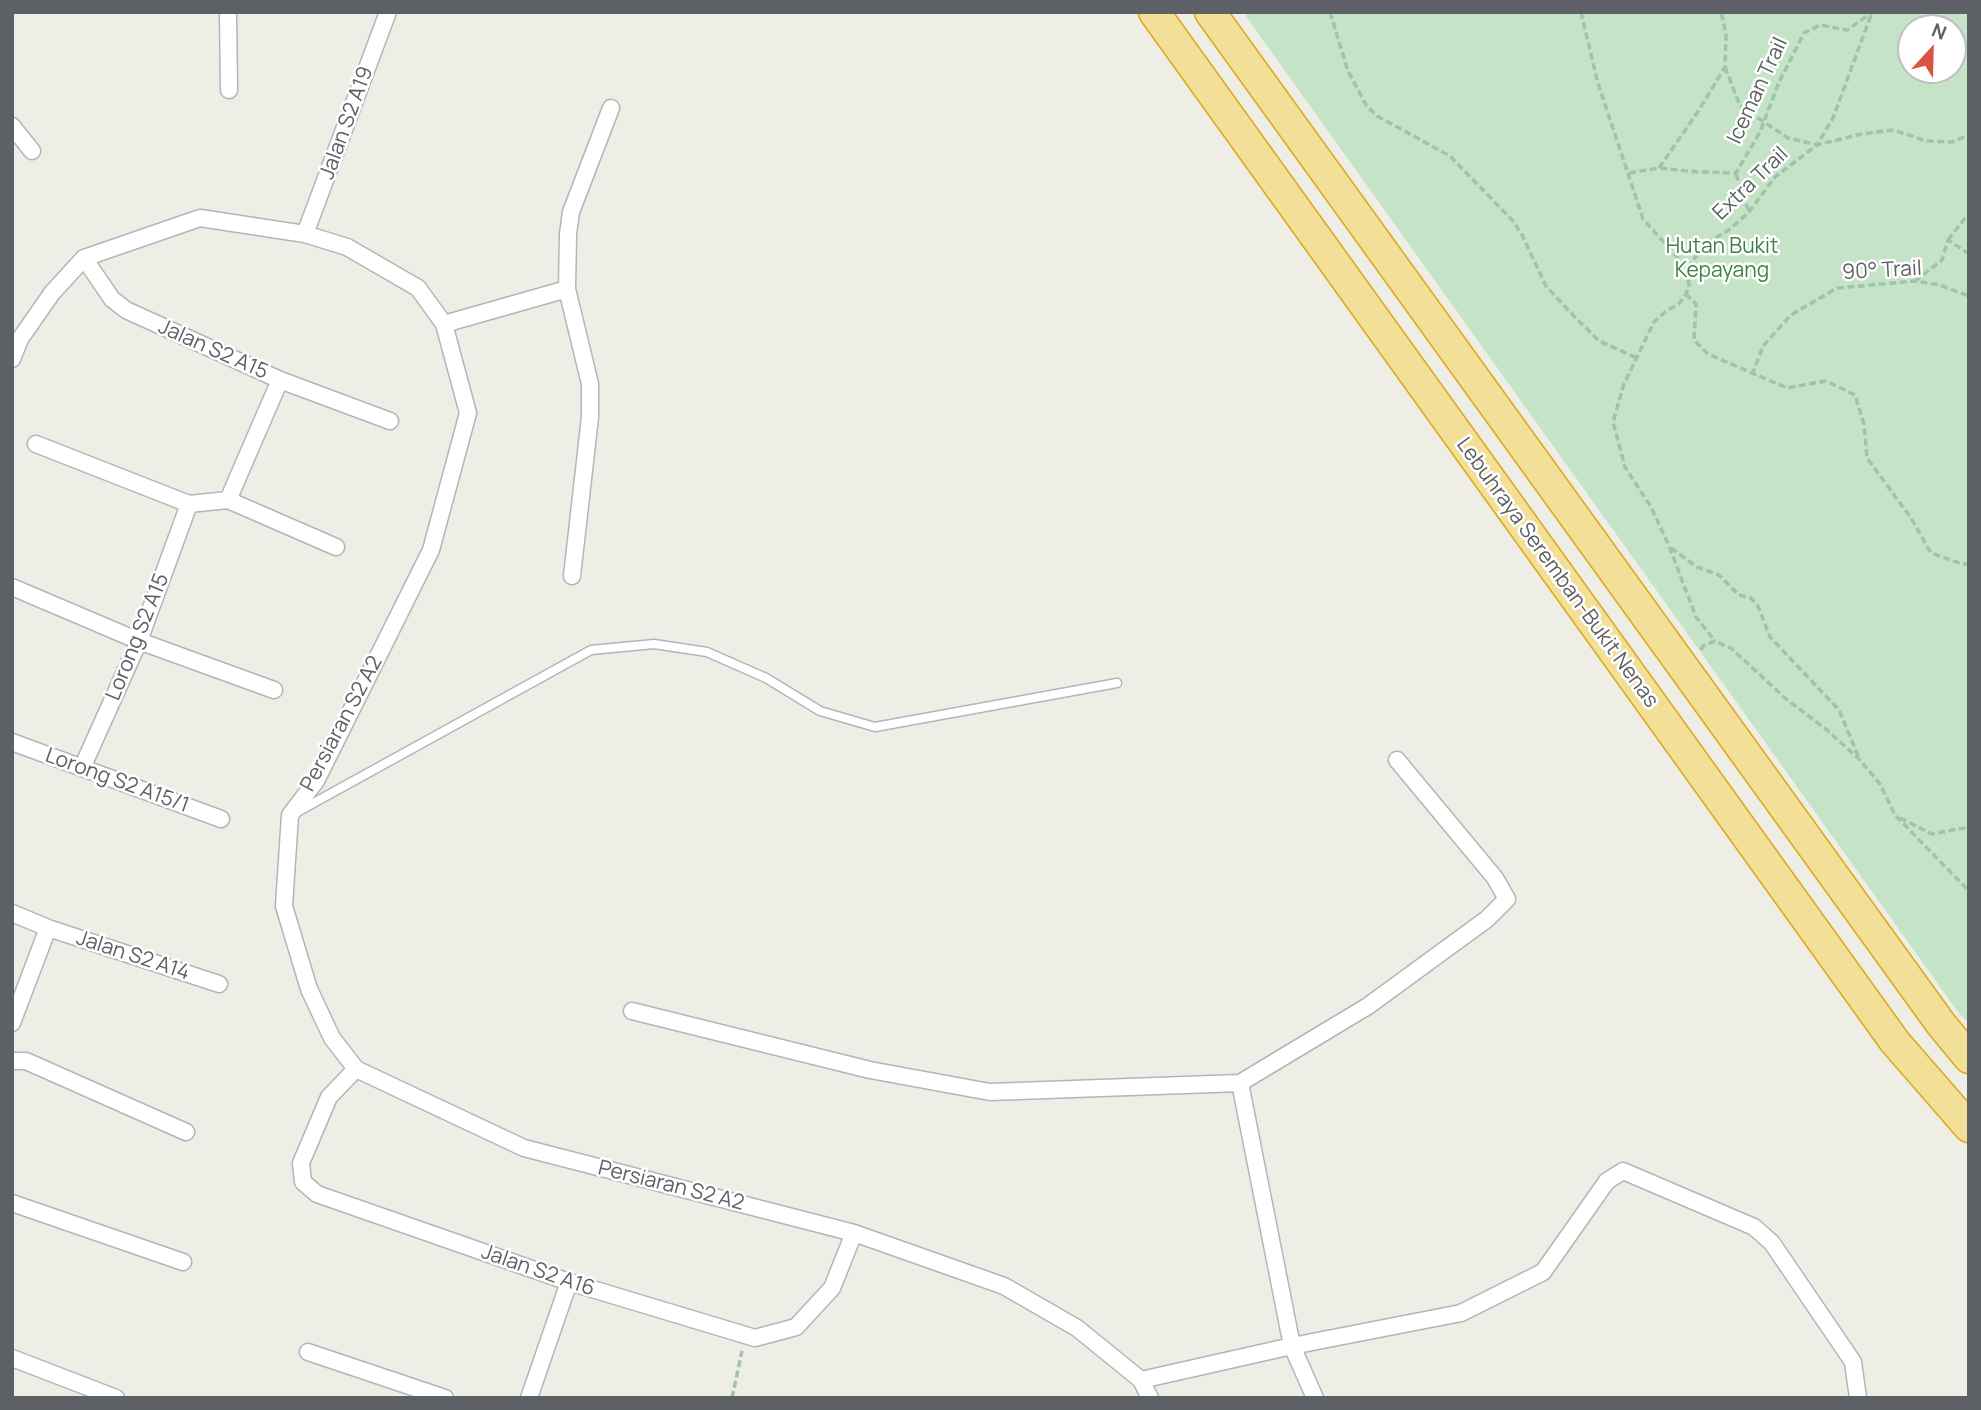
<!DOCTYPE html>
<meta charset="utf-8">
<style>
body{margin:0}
#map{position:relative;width:1981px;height:1410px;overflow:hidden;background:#eeede6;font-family:Manrope,sans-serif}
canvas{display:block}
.frame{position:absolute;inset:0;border:14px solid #5d6065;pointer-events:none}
.north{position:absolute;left:1897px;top:14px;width:70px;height:70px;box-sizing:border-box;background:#fff;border:2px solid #bebfc1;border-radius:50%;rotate:22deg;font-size:19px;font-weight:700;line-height:28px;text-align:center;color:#5d6065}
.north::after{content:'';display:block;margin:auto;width:24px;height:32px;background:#d85542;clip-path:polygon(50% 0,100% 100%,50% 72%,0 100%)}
</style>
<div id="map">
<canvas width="1981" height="1410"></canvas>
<div class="frame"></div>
<div class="north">N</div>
</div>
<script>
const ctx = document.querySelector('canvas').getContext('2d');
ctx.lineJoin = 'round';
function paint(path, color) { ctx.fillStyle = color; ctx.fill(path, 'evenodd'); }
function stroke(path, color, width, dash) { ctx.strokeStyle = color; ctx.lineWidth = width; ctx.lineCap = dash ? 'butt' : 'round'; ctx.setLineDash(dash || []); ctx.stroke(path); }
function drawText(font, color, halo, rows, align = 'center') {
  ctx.font = font + ' Manrope,sans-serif'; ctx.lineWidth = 5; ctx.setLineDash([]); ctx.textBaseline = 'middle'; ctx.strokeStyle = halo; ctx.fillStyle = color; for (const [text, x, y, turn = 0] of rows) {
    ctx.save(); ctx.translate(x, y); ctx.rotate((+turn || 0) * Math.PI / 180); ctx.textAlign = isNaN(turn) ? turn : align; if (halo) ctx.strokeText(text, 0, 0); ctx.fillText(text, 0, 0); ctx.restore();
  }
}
paint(new Path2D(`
 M1243 12H1969V1023L1958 1012ZM1911 28H1953V70H1911Z`), '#c5e3c6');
const lane = new Path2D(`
 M299 811 591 650 654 644 707 652 766 678 820 711 875 727 1117 683`);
const street = new Path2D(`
 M228 12 229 90
 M12 126 32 151
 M305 234 388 12
 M84 258 112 299 126 310 280 380 390 421
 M444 324 567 289
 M12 359 20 339 52 293 84 258 200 218 305 234 347 247 418 288 444 324 468 413 431 550 316 781 290 815 284 906 309 989 332 1038 356 1069 524 1148 854 1233 1004 1286 1077 1328 1141 1380 1150 1398
 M36 444 189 504 228 500 336 547
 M228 500 280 380
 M572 576 590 417V384L567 289 568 234 571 212 611 108
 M12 587 139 641 274 690
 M12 742 221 819
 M82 768 139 641 189 504
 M12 913 48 928 219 984
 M632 1011 870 1070 990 1092 1240 1083 1368 1006 1487 919 1507 899 1495 878 1397 760
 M12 1023 48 928
 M12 1061H26L186 1132
 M356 1069 329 1097 301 1163 303 1182 317 1194 569 1282 755 1338 796 1327 832 1288 854 1233
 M1240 1083 1292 1346 1315 1398
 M12 1203 183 1262
 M308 1352 445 1398
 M12 1358 116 1398
 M1141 1380 1292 1346 1461 1313 1543 1272 1607 1181 1623 1171 1754 1227 1772 1243 1853 1362 1858 1398
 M529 1398 569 1282`);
const highway = new Path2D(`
 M1154 12 1895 1042 1969 1127
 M1210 12 1941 1024 1969 1058`);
stroke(lane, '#b3b5b9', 11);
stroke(street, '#b3b5b9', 19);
stroke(highway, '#dda917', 33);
stroke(new Path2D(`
 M1330 12 1348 71 1366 105 1377 116 1450 156 1514 222 1522 235 1546 286 1570 312 1599 341 1637 358
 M1581 12 1597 80 1643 219 1687 268 1689 284 1686 294 1679 304 1666 311 1654 322 1624 384 1613 422 1625 467 1651 507 1669 546 1696 617 1715 641
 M1725 67 1740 106 1788 138 1817 145 1833 118 1871 15
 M1659 168 1699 110 1725 67 1726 34 1721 12
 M1629 173 1659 168 1699 172 1736 173 1760 132 1779 82 1804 33 1820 25 1847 30 1873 12
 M1736 174 1749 212
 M1948 240 1969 213
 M1687 268 1706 244 1730 229 1749 212 1775 177 1817 145 1861 134 1894 130 1926 141 1952 142 1969 135
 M1915 281 1942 260 1948 240 1969 254
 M1686 294 1696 304 1694 340 1708 354 1787 388 1826 381 1855 395 1864 424 1867 458 1911 518 1931 553 1962 564H1969
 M1752 375 1763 346 1791 315 1837 288 1915 281 1939 285 1969 296
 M1671 548 1697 567 1719 575 1739 595 1751 598 1758 606 1770 637 1839 710 1859 758
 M1701 650 1703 646 1715 641 1732 649 1785 698 1827 730 1859 759 1880 784 1895 815 1969 891
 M1900 818 1932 834 1969 827
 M732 1398 742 1351`), '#9ec4ac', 3.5, [7, 3.5]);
stroke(lane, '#fff', 8);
stroke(street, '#fff', 16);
stroke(highway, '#f2e099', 30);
drawText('21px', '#5d6065', '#fff', [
 ["Iceman Trail",1758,91,-65],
 ["Jalan S2 A19",347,123,-70],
 ["Extra Trail",1751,184,-44],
 ["90° Trail",1882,271,-3],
 ["Jalan S2 A15",213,350,24],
 ["Lebuhraya Seremban-Bukit Nenas",1557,573,54],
 ["Lorong S2 A15",138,637,-68],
 ["Persiaran S2 A2",342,724,-62],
 ["Lorong S2 A15/1",117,781,20],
 ["Jalan S2 A14",133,956,18],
 ["Persiaran S2 A2",671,1186,14],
 ["Jalan S2 A16",538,1271,19]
]);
drawText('21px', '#3e8245', '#fff', [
 ["Hutan Bukit",1722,247],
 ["Kepayang",1722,271]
]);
</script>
